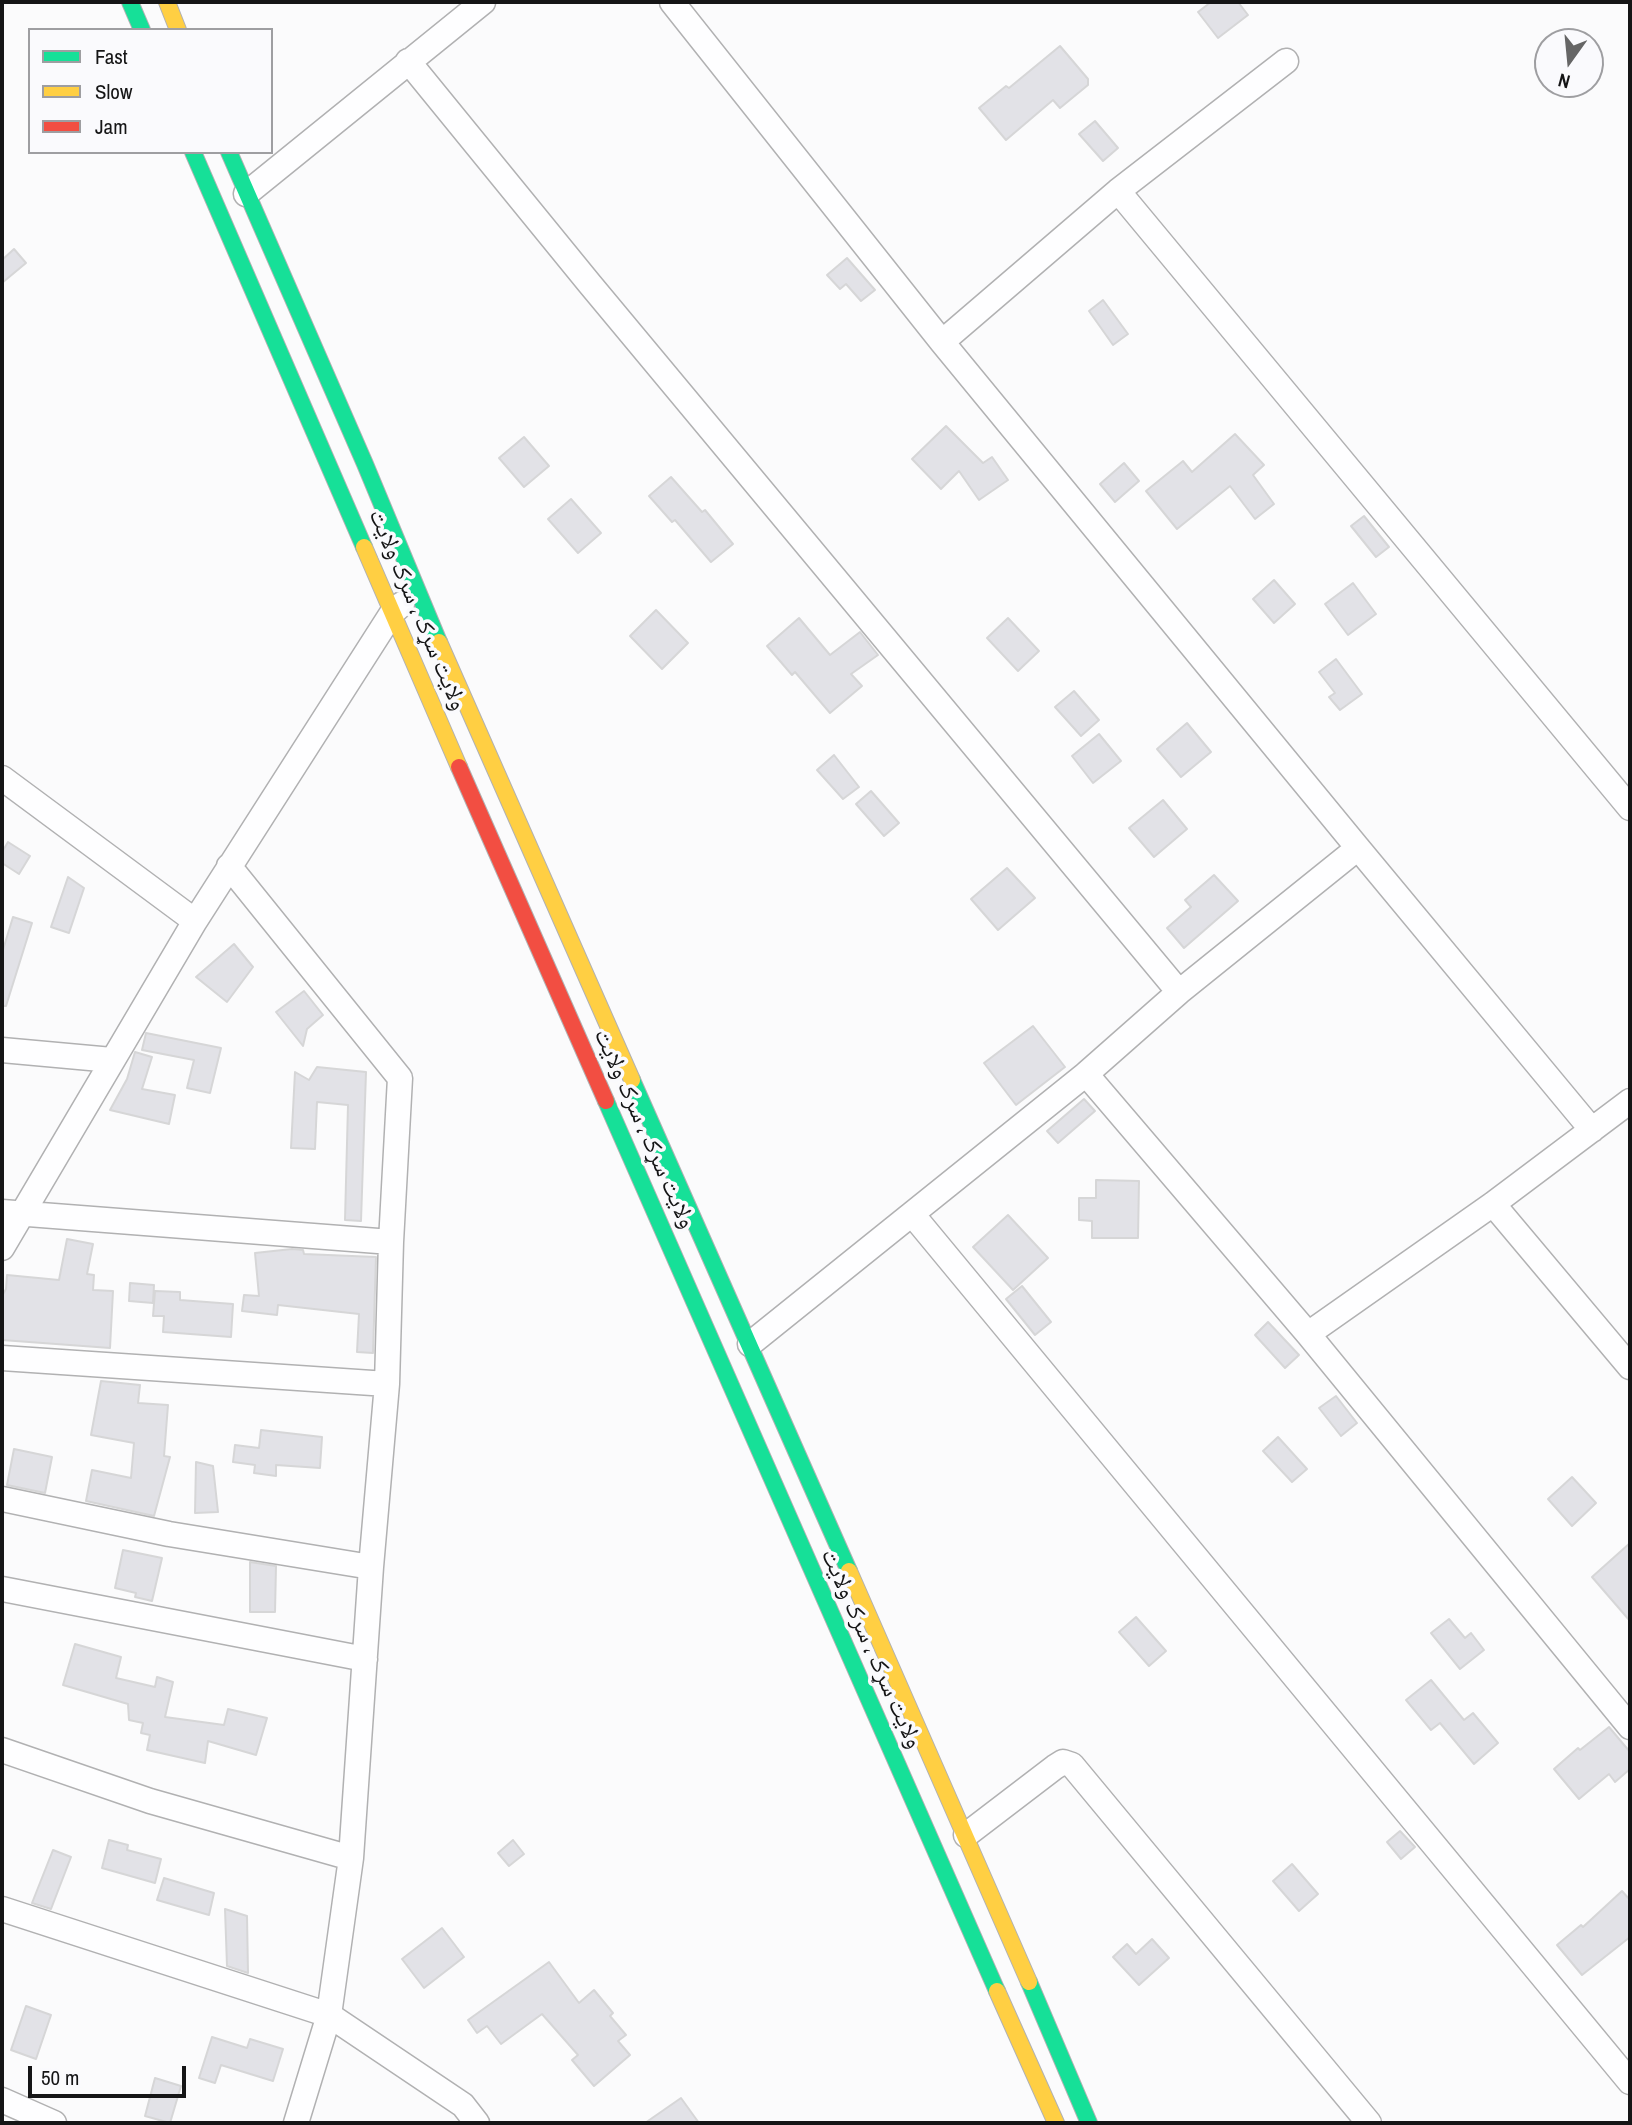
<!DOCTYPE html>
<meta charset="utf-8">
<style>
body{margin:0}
#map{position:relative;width:1632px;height:2125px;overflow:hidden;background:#fbfbfc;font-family:"Archivo Narrow",sans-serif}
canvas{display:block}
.frame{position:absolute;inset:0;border:4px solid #151516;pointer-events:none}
.legend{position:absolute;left:28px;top:28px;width:245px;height:126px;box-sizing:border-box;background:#fafafd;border:2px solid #9e9ea1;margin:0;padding:9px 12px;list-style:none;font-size:21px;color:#151516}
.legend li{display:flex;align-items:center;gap:14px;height:35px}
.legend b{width:35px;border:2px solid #9e9ea1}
.north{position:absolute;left:1534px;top:28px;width:70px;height:70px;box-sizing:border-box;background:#fafafd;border:2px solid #9e9ea1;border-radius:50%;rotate:195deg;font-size:19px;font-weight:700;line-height:28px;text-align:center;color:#151516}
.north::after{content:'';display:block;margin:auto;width:24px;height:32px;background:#666;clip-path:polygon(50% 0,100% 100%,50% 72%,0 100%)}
.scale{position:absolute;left:28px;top:2066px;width:158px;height:32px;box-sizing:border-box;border:4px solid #151516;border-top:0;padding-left:9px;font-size:21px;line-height:24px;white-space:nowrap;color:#151516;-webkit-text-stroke:5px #fafafd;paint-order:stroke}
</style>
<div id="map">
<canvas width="1632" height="2125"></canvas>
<div class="frame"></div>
<ul class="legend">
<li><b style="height:9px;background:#16e098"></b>Fast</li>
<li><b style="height:9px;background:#ffcf43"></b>Slow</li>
<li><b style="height:9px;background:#f24e42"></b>Jam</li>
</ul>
<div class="north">N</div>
<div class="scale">50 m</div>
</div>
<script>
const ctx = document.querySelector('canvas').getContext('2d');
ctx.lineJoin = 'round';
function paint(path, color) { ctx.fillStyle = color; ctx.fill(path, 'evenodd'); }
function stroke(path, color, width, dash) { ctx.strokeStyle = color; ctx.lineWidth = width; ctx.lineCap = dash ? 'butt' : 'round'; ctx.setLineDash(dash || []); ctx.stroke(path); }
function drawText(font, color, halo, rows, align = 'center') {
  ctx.font = font + ' "Archivo Narrow","Noto Naskh Arabic",sans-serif'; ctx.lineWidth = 7; ctx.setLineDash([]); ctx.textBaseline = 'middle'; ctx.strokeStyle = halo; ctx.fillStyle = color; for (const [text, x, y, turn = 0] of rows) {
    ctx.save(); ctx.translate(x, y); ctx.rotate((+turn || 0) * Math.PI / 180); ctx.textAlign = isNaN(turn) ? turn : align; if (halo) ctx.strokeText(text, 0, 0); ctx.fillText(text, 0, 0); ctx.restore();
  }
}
const building = new Path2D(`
 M1211 2H1238L1248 15 1218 38 1198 12Z
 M1060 46 1088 79V85L1060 108 1053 100 1006 140 979 108 1006 86 1009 88Z
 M1095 121 1118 148 1103 161 1079 134Z
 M14 249 26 263 2 283V260Z
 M847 258 875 290 861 301 846 284 840 289 827 275Z
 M1103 300 1128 334 1113 345 1089 311Z
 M946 426 983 463 992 457 1008 480 979 500 959 471 941 489 912 459Z
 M1235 434 1264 465 1253 475 1274 504 1255 519 1230 486 1177 529 1146 491 1183 461 1192 472Z
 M524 437 549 466 524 487 499 458Z
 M1124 463 1139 481 1115 502 1100 484Z
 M671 477 702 512 705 510 733 544 711 562 675 520 672 522 649 496Z
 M571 499 601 533 578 553 548 519Z
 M1364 516 1389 547 1376 557 1351 526Z
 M1274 580 1295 604 1274 623 1253 599Z
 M1353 583 1376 614 1348 635 1325 604Z
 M656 610 688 643 662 669 630 636Z
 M799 618 830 655 860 632 878 655 851 674 862 686 830 713 795 672 792 675 767 646Z
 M1008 618 1039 651 1018 671 987 638Z
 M1336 659 1362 694 1340 710 1329 697 1335 693 1319 672Z
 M1074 691 1099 720 1081 736 1055 707Z
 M1187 723 1211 752 1181 777 1157 749Z
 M1099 734 1121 761 1093 783 1072 756Z
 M834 755 859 787 843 799 817 770Z
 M871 791 899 823 884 836 856 804Z
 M1163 800 1187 829 1154 857 1129 828Z
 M8 842 30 856 19 874 2 863V852Z
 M1007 868 1035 898 998 930 971 899Z
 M1214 875 1238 901 1184 948 1167 928 1191 907 1185 900Z
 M68 877 84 888 69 933 51 927Z
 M13 917 32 923 6 1006H2V953Z
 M234 944 253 967 227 1002 196 977Z
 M304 991 323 1015 307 1029 303 1046 276 1012Z
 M1033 1026 1065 1067 1016 1105 984 1063Z
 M146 1033 221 1048 210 1093 187 1088 194 1060 142 1050Z
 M135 1052 152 1057 142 1089 175 1095 169 1124 110 1110 127 1079Z
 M317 1067 366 1072 361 1221 345 1220 348 1105 317 1102 315 1149 291 1148 295 1072 309 1080Z
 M1084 1099 1095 1111 1058 1143 1047 1131Z
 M1096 1180 1139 1181 1138 1238H1092V1221L1079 1220V1198H1096Z
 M1008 1215 1048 1258 1013 1290 973 1247Z
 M67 1239 93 1244 87 1274 94 1275 93 1290 113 1291 110 1348 2 1340V1296L6 1289 7 1275 59 1280Z
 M292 1249 303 1250 304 1254 376 1257 373 1353 357 1352 359 1314 278 1305 277 1315 242 1311 244 1295 259 1296 255 1253Z
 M130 1283 154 1285 153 1303 129 1301Z
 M1022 1286 1051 1322 1035 1335 1006 1299Z
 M155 1291 180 1292V1300L233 1304 231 1337 163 1332 164 1316H153Z
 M1268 1322 1299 1355 1285 1368 1255 1335Z
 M101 1381 140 1385 138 1403 168 1405 164 1456 170 1457 154 1516 86 1501 92 1470 131 1478 134 1443 91 1435Z
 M1336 1396 1357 1423 1341 1436 1319 1408Z
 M261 1430 322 1437 320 1468 276 1465V1476L254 1473 255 1465 233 1462 235 1445 259 1448Z
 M1278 1437 1307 1469 1292 1482 1263 1451Z
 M14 1449 52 1457 45 1493 7 1485Z
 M196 1462 213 1466 218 1512 195 1513Z
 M1572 1477 1596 1503 1572 1526 1548 1499Z
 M1630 1543V1621L1592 1577Z
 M123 1550 162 1558 152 1601 135 1597 136 1593 115 1588Z
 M250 1562 276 1566 275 1612H250Z
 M1136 1617 1166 1651 1149 1666 1119 1632Z
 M1449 1619 1465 1638 1471 1633 1484 1650 1460 1669 1431 1633Z
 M75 1644 121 1657 116 1678 155 1687 157 1677 173 1682 165 1717 224 1725 228 1709 267 1718 256 1755 208 1741 205 1763 147 1750 150 1735 141 1733 143 1723 129 1720 128 1704 63 1685Z
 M1431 1680 1464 1720 1473 1713 1498 1743 1474 1764 1440 1723 1431 1730 1406 1700Z
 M1609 1727 1630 1752V1769L1615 1782 1609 1774 1579 1799 1554 1769 1578 1748 1580 1750Z
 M1400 1831 1415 1847 1401 1859 1387 1842Z
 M109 1840 128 1845 127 1850 161 1859 155 1883 102 1868Z
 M513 1840 524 1854 509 1866 498 1853Z
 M53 1850 71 1857 51 1909 32 1903Z
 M1292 1864 1318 1894 1299 1911 1273 1881Z
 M164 1878 214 1893 209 1915 157 1900Z
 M1622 1891 1630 1900V1937L1582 1975 1557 1945 1581 1925 1583 1927Z
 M225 1909 247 1916 248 1973 227 1966Z
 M442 1928 464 1957 424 1988 402 1959Z
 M1152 1939 1169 1958 1139 1985 1113 1957 1127 1944 1136 1954Z
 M549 1962 579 2003 594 1990 613 2013 610 2016 626 2035 618 2041 630 2055 594 2086 572 2060 578 2055 542 2014 501 2044 487 2026 477 2033 468 2020Z
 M26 2006 51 2015 36 2059 11 2050Z
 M212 2037 247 2048 250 2039 283 2049 273 2081 221 2065 215 2083 199 2078Z
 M155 2078 181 2086 170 2123 145 2116Z
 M681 2098 699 2123H645Z`);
paint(building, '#e2e2e7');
stroke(building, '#d6d6d7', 2);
const street = new Path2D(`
 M672 2 942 342 1358 848 1592 1130
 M408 61 589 283 1179 992
 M1118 191 1286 61
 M246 194 483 2
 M942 342 1118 191 1630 808
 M2 778 195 921
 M229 866 400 1078 391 1242 387 1384 371 1567 351 1858 329 2015 296 2123
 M2 1050 112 1060
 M1086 1074 1308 1334 1630 1727
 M1493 1204 1630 1367
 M2 1212 391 1242
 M912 1214 1630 2082
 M2 1248 195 921 392 613 402 604
 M1308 1334 1493 1204 1630 1101
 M750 1344 1086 1074 1179 992 1358 848
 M2 1358 387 1384
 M2 1499 169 1534 371 1567
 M2 1589 365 1659
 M2 1750 150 1801 351 1858
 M966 1835 1055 1767 1063 1762 1072 1765 1369 2123
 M2 1909 329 2015 463 2105 477 2123
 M2 2100 54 2123`);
const fast = new Path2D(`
 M130 2 142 30
 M193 152 364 547
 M229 152 365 464 439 642
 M632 1080 849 1571
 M606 1101 997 1991
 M1029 1982 1089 2123`);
const slow = new Path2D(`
 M167 2 178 30
 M364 547 459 767
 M439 642 632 1080
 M849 1571 1029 1982
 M997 1991 1056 2123`);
const jam = new Path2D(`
 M459 767 606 1101`);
stroke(street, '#b1b1b2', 27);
stroke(fast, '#b1b1b2', 18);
stroke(slow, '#b1b1b2', 18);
stroke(jam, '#b1b1b2', 18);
stroke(street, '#fefeff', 24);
stroke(fast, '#16e098', 16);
stroke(slow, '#ffcf43', 16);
stroke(jam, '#f24e42', 16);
drawText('24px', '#151516', '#fafafd', [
 ["ولایت سړک ، سرک ولایت",417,610,67],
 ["ولایت سړک ، سرک ولایت",644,1129,66],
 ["ولایت سړک ، سرک ولایت",871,1649,66]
]);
</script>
